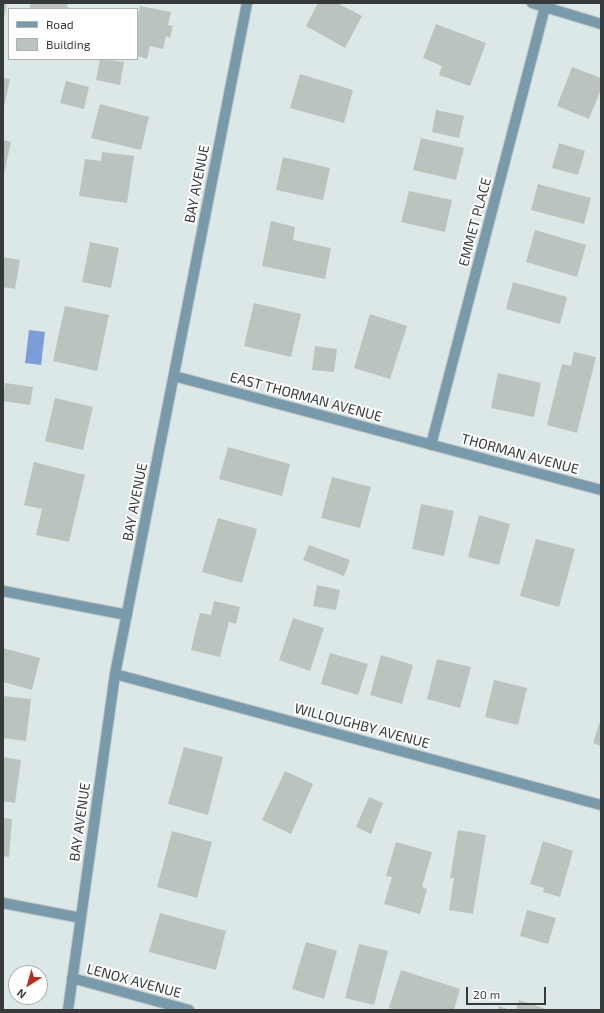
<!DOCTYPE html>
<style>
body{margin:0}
#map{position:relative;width:604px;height:1013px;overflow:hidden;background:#dce7e7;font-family:"Exo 2",sans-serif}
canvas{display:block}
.frame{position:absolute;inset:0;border:4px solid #363a3a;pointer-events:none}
.legend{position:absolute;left:8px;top:8px;width:130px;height:52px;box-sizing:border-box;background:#fff;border:1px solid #afb0b0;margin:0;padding:5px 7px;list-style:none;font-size:12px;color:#363a3a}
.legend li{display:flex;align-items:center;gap:8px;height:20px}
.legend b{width:20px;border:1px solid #afb0b0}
.north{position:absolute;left:8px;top:965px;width:40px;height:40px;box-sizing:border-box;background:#fff;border:1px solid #afb0b0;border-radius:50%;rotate:217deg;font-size:11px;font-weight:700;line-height:16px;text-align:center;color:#363a3a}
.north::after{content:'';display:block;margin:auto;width:14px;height:18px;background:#ba2d1c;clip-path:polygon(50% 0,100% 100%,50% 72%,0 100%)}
.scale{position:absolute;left:466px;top:987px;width:80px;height:18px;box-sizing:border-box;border:2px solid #363a3a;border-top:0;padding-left:5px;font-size:12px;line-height:14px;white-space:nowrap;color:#363a3a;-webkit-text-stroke:3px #fff;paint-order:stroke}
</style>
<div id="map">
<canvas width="604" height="1013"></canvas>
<div class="frame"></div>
<ul class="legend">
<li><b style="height:5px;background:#799aab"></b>Road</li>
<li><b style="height:11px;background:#bbc3bf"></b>Building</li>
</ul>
<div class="north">N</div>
<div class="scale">20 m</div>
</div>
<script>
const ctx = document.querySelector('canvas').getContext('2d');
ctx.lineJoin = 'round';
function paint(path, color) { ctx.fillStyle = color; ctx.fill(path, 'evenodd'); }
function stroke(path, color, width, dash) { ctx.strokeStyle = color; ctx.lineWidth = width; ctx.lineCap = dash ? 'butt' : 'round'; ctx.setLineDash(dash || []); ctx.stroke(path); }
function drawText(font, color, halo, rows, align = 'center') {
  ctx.font = font + ' "Exo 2",sans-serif'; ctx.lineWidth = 4; ctx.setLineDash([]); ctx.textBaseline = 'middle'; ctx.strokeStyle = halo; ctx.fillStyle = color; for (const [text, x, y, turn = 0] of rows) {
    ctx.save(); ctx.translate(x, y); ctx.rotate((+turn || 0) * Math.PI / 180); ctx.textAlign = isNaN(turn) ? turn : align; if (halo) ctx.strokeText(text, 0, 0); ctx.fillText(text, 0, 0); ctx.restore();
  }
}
paint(new Path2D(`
 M29 330 45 332 41 365 25 363Z`), '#7c9cda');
paint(new Path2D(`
 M3 3H7L4 18H3Z
 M31 3H68L67 7 75 9H29Z
 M318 3H337L362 16 345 48 306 26Z
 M140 6 171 12 168 25 173 26 170 38 166 36 163 49 150 46 147 59 137 56V20Z
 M436 24 486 43 470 86 439 75 442 66 423 58Z
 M100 59 124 62 120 85 96 80Z
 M572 67 601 78V89L589 119 557 106Z
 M300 74 353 90 344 123 290 108Z
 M3 78 10 79 4 107H3Z
 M66 81 89 87 84 109 60 103Z
 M100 104 149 117 141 150 91 138Z
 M436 110 464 116 459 138 432 132Z
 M421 138 464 148 456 180 413 170Z
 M3 140 11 142 4 174H3Z
 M559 143 585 151 578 175 552 168Z
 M102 152 134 156 127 203 79 196 85 159 101 161Z
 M283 157 330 168 323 200 276 190Z
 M538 184 591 198 584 224 531 210Z
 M409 191 452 200 445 232 401 222Z
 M271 221 295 227 293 240 331 248 325 279 262 266Z
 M535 230 586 245 577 277 526 262Z
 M90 242 119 248 111 288 82 282Z
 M3 257 20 260 15 289 3 287Z
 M513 282 567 297 560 324 506 309Z
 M254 303 301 314 291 357 244 346Z
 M65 306 109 315 97 371 53 361Z
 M370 314 407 326 390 379 354 368Z
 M315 346 337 349 334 372 312 370Z
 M574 352 596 357 577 433 547 425 562 364 571 366Z
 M498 373 541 383 534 417 491 408Z
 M5 383 33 387 30 405 3 401Z
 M55 398 93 407 83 450 45 441Z
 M228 447 290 464 282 496 219 479Z
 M34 462 85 475 69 542 36 535 42 509 24 505Z
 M332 477 371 487 360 528 321 518Z
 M421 504 454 511 444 556 412 549Z
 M479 515 510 524 499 565 468 557Z
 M218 518 257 529 242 583 202 572Z
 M536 539 575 549 559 607 520 596Z
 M309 545 350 560 344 576 303 560Z
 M317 585 340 590 336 610 313 606Z
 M214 601 240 607 236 624 229 622 220 657 191 650 200 613 211 615Z
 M293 618 324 628 310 671 279 660Z
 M3 648 40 658 32 690 3 682Z
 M330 653 368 664 358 695 321 684Z
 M381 655 413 665 402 704 370 695Z
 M437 659 471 667 460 708 427 699Z
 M494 680 527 688 518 725 485 717Z
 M3 696 31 699 26 741 3 738Z
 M601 718V746L593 743Z
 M184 747 223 757 208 815 168 804Z
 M3 757 21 760 15 803 3 801Z
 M285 771 313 784 291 834 262 820Z
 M369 797 383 803 371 834 356 827Z
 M3 818 12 819 9 857 3 856Z
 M458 830 486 835 473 914 449 910 454 878H450Z
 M172 831 212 842 197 898 157 887Z
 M543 841 573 851 560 897 543 892 544 888 530 884Z
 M396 842 432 852 422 887 427 889 420 914 384 904 392 877 386 876Z
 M527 910 556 918 548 944 520 936Z
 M160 913 226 931 216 970 149 952Z
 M306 942 337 951 324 999 292 989Z
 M359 944 388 951 374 1005 345 998Z
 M401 970 460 989 454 1010H396L389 1008Z
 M519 1000 549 1010H516Z
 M499 1006 510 1010H498Z`), '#bbc3bf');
const minor = new Path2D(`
 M532 3 601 24
 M174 376 601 490
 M431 445 545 7
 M3 591 127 615
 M115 674 601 805
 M3 903 81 918
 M72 978 189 1010
 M68 1010 115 674 247 3`);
stroke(minor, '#bbc4c4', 12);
stroke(minor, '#799aab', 10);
drawText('14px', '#363a3a', '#fff', [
 ["BAY AVENUE",197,184,-79],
 ["EMMET PLACE",475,222,-75],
 ["EAST THORMAN AVENUE",306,397,15],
 ["THORMAN AVENUE",520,454,15],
 ["BAY AVENUE",135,502,-79],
 ["WILLOUGHBY AVENUE",362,726,15],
 ["BAY AVENUE",80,822,-82],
 ["LENOX AVENUE",134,981,15]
]);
</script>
